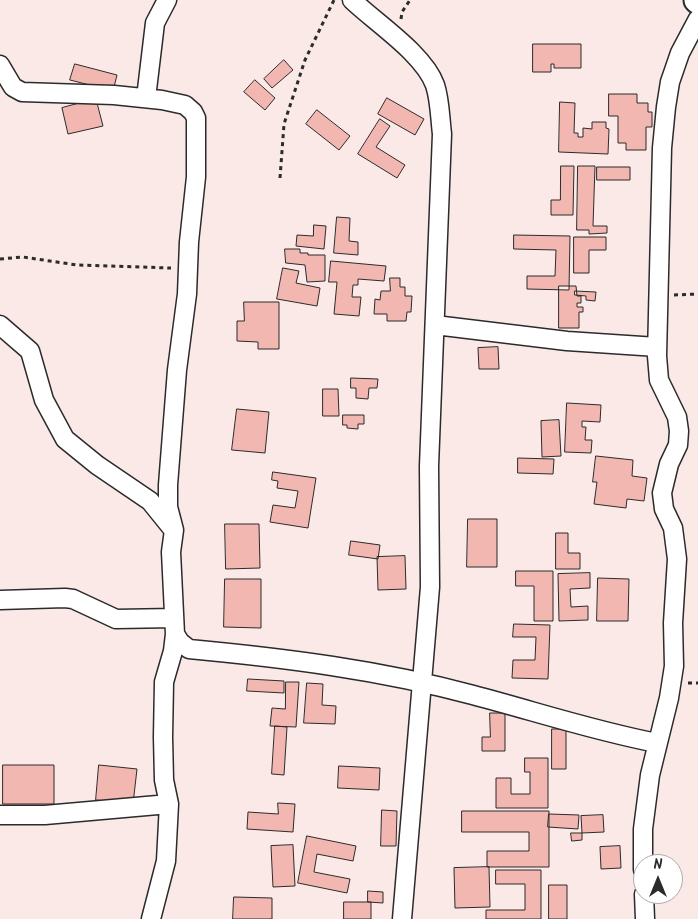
<!DOCTYPE html>
<style>
body{margin:0}
#map{position:relative;width:698px;height:919px;overflow:hidden;background:#fbe9e7;font-family:Kalam,sans-serif}
canvas{display:block}
.north{position:absolute;left:633px;top:854px;width:50px;height:50px;box-sizing:border-box;background:#fff;border:1px solid #aaa;border-radius:50%;rotate:0deg;font-size:14px;font-weight:700;line-height:20px;text-align:center;color:#2b2b2b}
.north::after{content:'';display:block;margin:auto;width:18px;height:22px;background:#2b2b2b;clip-path:polygon(50% 0,100% 100%,50% 72%,0 100%)}
</style>
<div id="map">
<canvas width="698" height="919"></canvas>
<div class="north">N</div>
</div>
<script>
const ctx = document.querySelector('canvas').getContext('2d');
ctx.lineJoin = 'round';
function paint(path, color) { ctx.fillStyle = color; ctx.fill(path, 'evenodd'); }
function stroke(path, color, width, dash) { ctx.strokeStyle = color; ctx.lineWidth = width; ctx.lineCap = dash ? 'butt' : 'round'; ctx.setLineDash(dash || []); ctx.stroke(path); }
const building = new Path2D(`
 M533 44H581V68H554V64H551V72H533Z
 M284 60 293 70 272 88 264 79Z
 M75 64 117 75 113 91 70 80Z
 M255 80 275 98 265 110 244 92Z
 M609 94H637V103H648V112H652V127H646V150H626V143H618V116H609Z
 M387 98 424 119 415 135 378 114Z
 M96 99 103 126 68 134 62 108Z
 M560 102 575 103 574 133H578V137H583V128L592 129V122H606V128L609 129 608 154 559 152Z
 M317 110 350 136 339 150 306 124Z
 M380 119 390 126 376 147 405 165 397 178 358 154Z
 M561 166H574L573 215H551V200H560Z
 M578 166H595L593 226H607V233L589 234V230H577Z
 M597 167H630V180H597Z
 M337 217 350 218 349 241 358 242V255L334 253Z
 M314 225 326 226 324 249 296 246 297 235 313 236Z
 M514 235 570 236 569 290 527 289V276H555L556 250 514 249Z
 M574 237H606V250H589V273H574Z
 M285 249H300V253H308V255H325V281L307 282 305 265 286 263Z
 M331 261 386 266 384 281 358 279V285H353L352 297H361L359 316 334 314 337 282H329Z
 M283 268 299 271 296 283 320 288 317 306 277 299Z
 M390 278H400V287H405V296H412L411 312H407L406 321H387V314H374L375 299 380 300 381 291H390Z
 M559 286H576L577 296H581V303H577V307H583V312H579V328H559Z
 M575 291 596 292 595 301 586 300V296L575 295Z
 M244 302H279V349H258V342L237 341V321H244Z
 M498 347 499 369H479L478 348Z
 M351 378 378 379 377 388H369L368 399 356 398V388H351Z
 M323 389H338L339 416H323Z
 M567 403 601 405 600 422 582 421V427H586L585 440H592L591 453 565 452Z
 M237 409 269 412 265 453 232 450Z
 M343 415H364V424H358V429L347 428V425H343Z
 M559 420 561 456 542 457 541 421Z
 M596 456 633 460 632 476 647 478 644 501 627 499 626 508 594 504 597 482H593Z
 M518 458 554 459 553 474 518 473Z
 M273 472 316 478 308 528 270 522 273 505 295 508 298 491 277 488 278 481 272 480Z
 M468 519H497V567H467Z
 M225 524H259L260 568 226 569Z
 M556 533H568V553H580V569H556Z
 M351 541 380 545 378 559 349 555Z
 M405 556 406 589 378 590 377 557Z
 M516 571H553V621H534V586H516Z
 M590 573V588L570 589 571 607 588 606V620L559 621 558 574Z
 M598 578 629 579 628 621H597Z
 M225 579H261V628L224 627Z
 M514 624 550 625 548 679 512 678 513 660H535L536 637H513Z
 M248 679 284 681V693L247 691Z
 M286 682H299L296 727 270 726 272 708 285 709Z
 M307 683 323 684 322 705 336 706 335 724 304 723Z
 M490 713H505V751H482V737H490Z
 M275 726 287 727 284 775 272 774Z
 M552 729H566V769H552Z
 M525 758H548V808H496V778H511V794H530V772H525Z
 M3 765H54V804H3Z
 M99 765 137 769 133 804 96 800Z
 M339 766 380 768 379 790 338 788Z
 M278 803 295 804 293 832 247 829 248 812 278 814Z
 M382 810 397 811 396 846H381Z
 M462 811H549V867H487V851H529V832H462Z
 M549 814 579 815 578 829 548 827Z
 M603 815 604 832 582 833 581 816Z
 M571 833H582V840L572 841Z
 M307 836 356 846 353 861 317 854 314 872 350 879 347 893 298 883Z
 M293 845 295 886 273 887 271 846Z
 M620 846 621 868 601 869 600 847Z
 M489 867 490 907 455 908 454 868Z
 M496 870H541V919H486V910H525V884H496Z
 M549 885H567V919H549Z
 M368 891 383 892V903L368 902Z
 M234 897 272 898V919H233Z
 M344 902H371V919H344Z`);
paint(building, '#f2b7b0');
stroke(building, '#2b2b2b', 1);
const street = new Path2D(`
 M352 0C376 23 424 54 435 85 440 100 440 118 442 134L429 466 430 587 402 919
 M0 65 13 87 22 92 114 95 162 100 185 105 193 112 196 118V177L189 242 187 294 177 370 168 485V507L174 530 171 552 175 634 180 642 189 649C285 658 380 670 473 695 534 711 594 731 657 743
 M146 98 155 23 167 0
 M0 325 30 351 44 400 65 439 97 465 150 501 171 527
 M435 325 567 341 657 347
 M0 600 65 598 73 599 116 619 174 618
 M0 815H45L169 804
 M643 870V829L650 775 669 698 674 666 673 623 677 559 673 528 664 509 662 493 669 464 678 445 679 431 677 417 659 380 657 356 662 148 666 107 670 82 680 53 698 19
 M644 894 645 919
 M151 919 166 861 169 804 164 780 163 737 164 682 173 651 175 634`);
const secondary = new Path2D(`
 M697 0 698 1`);
stroke(street, '#2b2b2b', 21);
stroke(secondary, '#2b2b2b', 29);
stroke(new Path2D(`
 M401 19 402 12 410 0
 M280 178 284 124 305 60 334 0
 M0 259 23 257 77 265 171 268
 M674 295 698 294
 M688 683H698`), '#2b2b2b', 3, [4, 4]);
stroke(street, '#fff', 18);
stroke(secondary, '#fff', 25);
</script>
